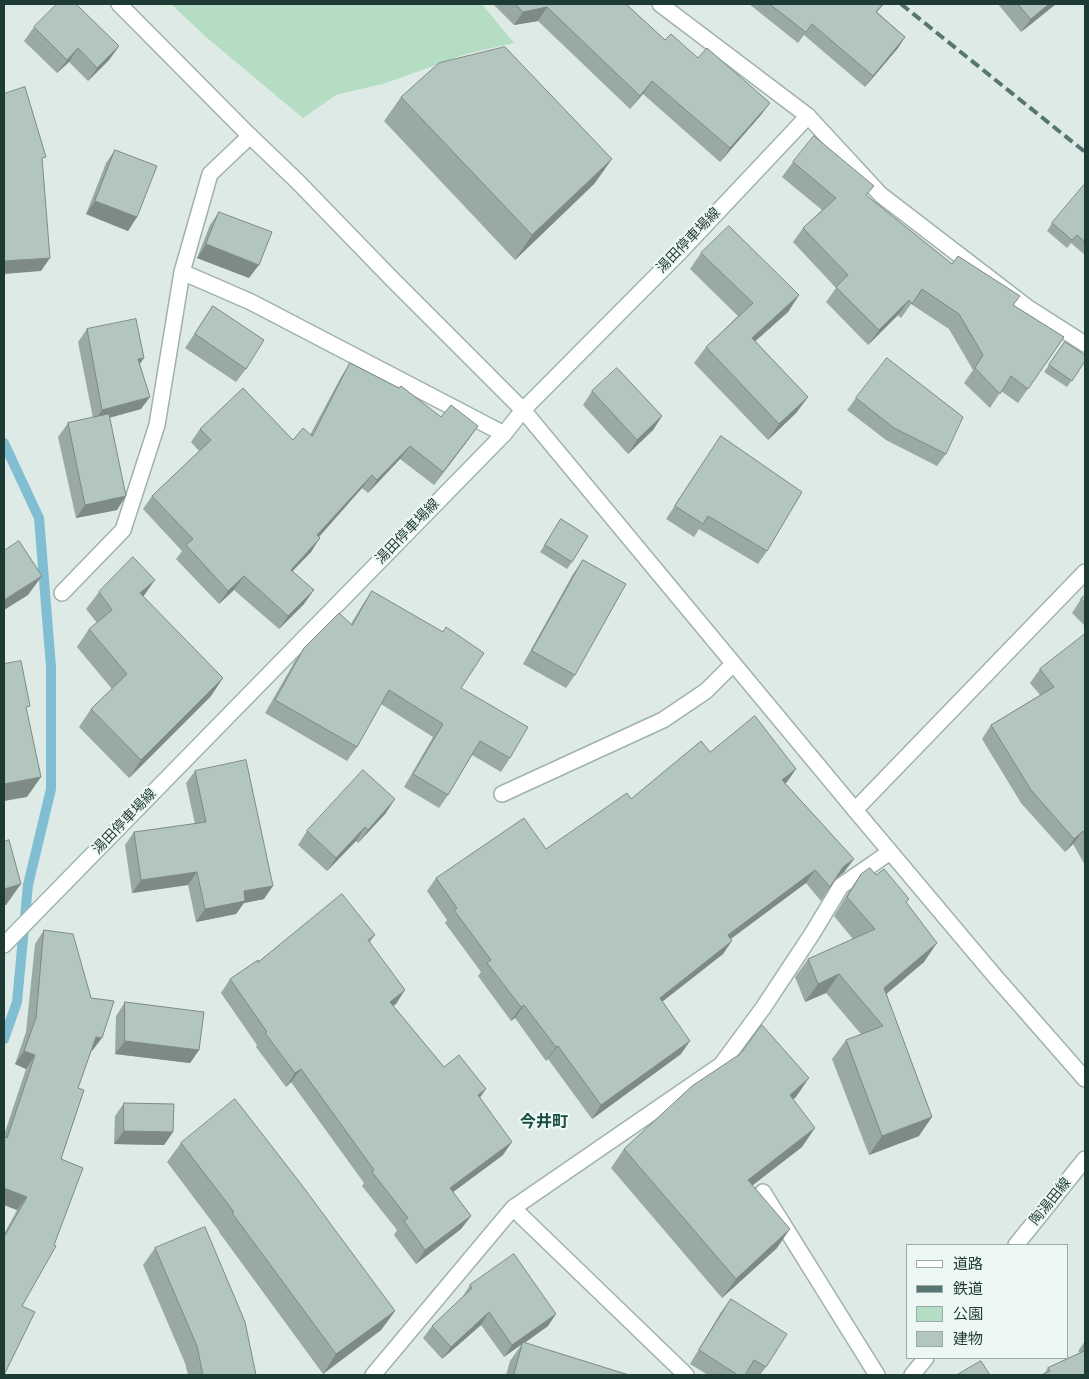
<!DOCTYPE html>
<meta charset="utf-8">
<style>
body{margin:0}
#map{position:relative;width:1089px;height:1379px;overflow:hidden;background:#ddeae5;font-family:Poppins,"Noto Sans JP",sans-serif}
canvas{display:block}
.frame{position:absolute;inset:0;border:5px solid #1e3a35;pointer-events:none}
.legend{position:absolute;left:906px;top:1244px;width:162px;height:115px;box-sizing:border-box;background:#edf7f3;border:1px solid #9aaba7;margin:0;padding:6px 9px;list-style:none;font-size:15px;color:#1e3a35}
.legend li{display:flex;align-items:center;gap:10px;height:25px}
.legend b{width:25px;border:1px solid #9aaba7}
</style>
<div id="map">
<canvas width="1089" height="1379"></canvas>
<div class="frame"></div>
<ul class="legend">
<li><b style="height:6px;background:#fff"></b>道路</li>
<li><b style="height:6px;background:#587671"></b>鉄道</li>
<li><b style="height:14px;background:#b4ddc3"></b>公園</li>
<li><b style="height:14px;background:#b2c5bf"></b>建物</li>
</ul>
</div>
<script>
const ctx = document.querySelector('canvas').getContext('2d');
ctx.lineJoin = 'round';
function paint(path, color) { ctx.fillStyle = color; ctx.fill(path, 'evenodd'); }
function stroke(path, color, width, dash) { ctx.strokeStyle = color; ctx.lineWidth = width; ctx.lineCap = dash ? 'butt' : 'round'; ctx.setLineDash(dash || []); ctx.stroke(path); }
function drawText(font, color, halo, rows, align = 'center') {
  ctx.font = font + ' Poppins,"Noto Sans JP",sans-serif'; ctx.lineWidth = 4.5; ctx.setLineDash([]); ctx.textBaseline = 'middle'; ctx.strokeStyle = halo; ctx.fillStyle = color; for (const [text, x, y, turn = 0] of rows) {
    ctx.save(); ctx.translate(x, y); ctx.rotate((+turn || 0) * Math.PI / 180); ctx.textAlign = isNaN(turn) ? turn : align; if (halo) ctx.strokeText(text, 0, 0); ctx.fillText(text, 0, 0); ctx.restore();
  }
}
paint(new Path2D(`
 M171 4H482L514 43 466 54 386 83 336 95 303 118 206 37Z`), '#b4ddc3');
stroke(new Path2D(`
 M4 443 39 518 51 667V789L28 885 17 1002 4 1039`), '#81bed3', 10);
const minor = new Path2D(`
 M660 4 808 116 881 195 1027 307 1085 344
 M182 272 251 302 504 434
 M62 593 123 530 157 425 182 272 210 174 250 136
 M502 794 663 720 706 691 733 664
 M855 810 1085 572
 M763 1192 877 1375
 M513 1208 686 1375
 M373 1375 513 1208 721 1065 763 1008 812 934 841 886 890 852`);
const tertiary = new Path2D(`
 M119 4 250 136 297 181 393 280 523 410 855 810 993 974 1085 1079`);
const secondary = new Path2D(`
 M4 945 504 434 523 410 678 254 808 116
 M1016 1245 1085 1159
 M912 1375 926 1358`);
stroke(minor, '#a0b2ad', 18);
stroke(tertiary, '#a0b2ad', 18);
stroke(secondary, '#9cb6af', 18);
stroke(minor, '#fff', 15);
stroke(tertiary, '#fff', 15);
stroke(secondary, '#fff', 15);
stroke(new Path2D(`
 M901 4 1085 152`), '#587671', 4, [10, 5]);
paint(new Path2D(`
 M493 4H626L665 40 698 58 770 103 760 116 720 162 643 94 630 109 538 21 514 25Z
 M749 4H884L877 12 905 37 898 48 865 87 804 35 798 43Z
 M998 4H1056L1021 32Z
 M34 27 119 46 109 60 88 81 69 62 57 73 24 41Z
 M401 97 612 159 594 184 515 260 384 121Z
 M115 150 137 217 128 231 86 214 106 163Z
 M793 162 867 196 952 264 1013 305 1064 337 1018 403 1001 391 990 408 964 383 973 370 949 329 911 304 901 318 898 315 868 345 826 302 836 288 793 242 803 228 822 210 782 177Z
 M1085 187V255L1071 243 1067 248 1047 231 1052 223Z
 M219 212 249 278 197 258 210 225Z
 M701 253 799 295 788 312 755 341 808 397 796 413 768 440 694 363 706 347 738 316 690 269Z
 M213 306 246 369 236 382 185 348Z
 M87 329 140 364 141 409 109 418 117 510 76 518 58 437 68 423 93 418 78 342Z
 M1065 342 1085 361 1067 387 1044 372Z
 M350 363 441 417 478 426 434 485 400 459 368 493 362 488 319 537 311 552 292 571 304 604 279 629 234 590 219 604 176 559 182 551 143 509 152 496 199 451 191 442 200 429 293 440 310 435 341 377Z
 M592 391 662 416 653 430 628 454 583 405Z
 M856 398 946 454 937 466 886 440 847 410Z
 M721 436 767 551 758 564 699 529 694 537 666 519Z
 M561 519 572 562 567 569 540 552Z
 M583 560 575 675 566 688 523 664 573 574Z
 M372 591 461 688 510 758 501 772 472 755 448 795 439 808 404 787 433 737 381 704 357 747 347 761 265 713 295 661 304 648 351 624 363 604Z
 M99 592 143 596 211 696 129 778 79 727 91 709 112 689 77 647 89 629 97 623 86 609Z
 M1085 595V626L1072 613 1081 599Z
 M1085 634V865L1073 844 1065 852 1021 803 982 739 991 725 1040 695 1030 683 1040 669Z
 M710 752 796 769 785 783 854 859 844 872 836 879 821 901 806 883 731 939 723 954 662 1002 681 1054 592 1119 548 1059 546 1061 515 1018 511 1021 478 976 481 972 445 923 447 920 427 891 436 878 546 849 631 799Z
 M195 771 264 899 244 903 236 914 196 922 188 885 132 893 125 845 134 832 195 824 186 783Z
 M386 813 358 843 356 841 327 871 298 845 307 831Z
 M861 874 876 875 909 899 906 903 924 962 886 994 919 1136 869 1155 832 1059 846 1040 861 1034 826 993 805 1002 795 977 808 959 853 939 834 916 848 893Z
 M44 930 92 1051H91L78 1088 61 1159 4 1375V1234L17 1210 4 1205V1135L26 1069 15 1064 26 1032 35 944Z
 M375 935 370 942 396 1004 393 1006 444 1067 480 1098 503 1155 453 1192 471 1216 461 1229 416 1264 394 1235 397 1230 362 1186 364 1183 291 1082 286 1087 256 1047 257 1045 221 993 230 979 258 962Z
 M125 1002 199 1050 190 1063 115 1054 116 1016Z
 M796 1097 793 1099 802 1147 752 1185 777 1248 722 1298 611 1168 624 1149Z
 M124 1103 173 1132 164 1145 114 1144 115 1116Z
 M181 1143 395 1311 381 1330 323 1374 219 1232V1231L167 1162Z
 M155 1248 256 1375H188L185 1363 143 1265Z
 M470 1285 548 1326 524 1343 629 1375H506L510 1361 522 1344 504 1357 481 1325 442 1359 423 1338 432 1326 462 1298Z
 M731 1299 766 1367 760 1375H747L745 1374V1375H708L690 1364 721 1312Z
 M1085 1341V1375L1044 1374 1048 1368 1080 1353 1078 1351Z`), '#99a9a4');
paint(new Path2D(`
 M1049 4H1056L1021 32 1031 19Z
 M547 7 538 21 514 25 523 12Z
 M905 37 898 48 865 87 873 76Z
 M119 46 109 60 88 81 97 68Z
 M78 48 69 62 57 73 67 60Z
 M652 81 643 94 630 109 640 96Z
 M770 103 760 116 720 162 730 148Z
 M612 159 594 184 515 260 532 235Z
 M95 201 137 217 128 231 86 214Z
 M206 244 259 265 249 278 197 258Z
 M50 258 41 271 4 274V261Z
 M799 295 788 312 741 354 752 338Z
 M909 300 898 315 868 345 879 330Z
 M144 358 135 371 138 359Z
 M150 397 141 409 93 422 102 410Z
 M808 397 796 413 768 440 779 424Z
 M662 416 653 430 628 454 637 440Z
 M478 426 469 439 434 485 443 472Z
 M410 446 400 459 368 493 377 480Z
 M372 475 362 488 308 549 317 535Z
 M126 496 117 510 76 518 85 505Z
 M320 538 311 552 281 583 291 570Z
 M42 576 28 595 4 610V600Z
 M244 576 234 590 219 604 228 591Z
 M155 580 143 597 140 593Z
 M314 590 304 604 279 629 288 616Z
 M223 678 211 696 129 778 141 760Z
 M796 769 787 782 773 793 782 780Z
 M41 777 27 797 4 801V784Z
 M395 799 386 813 358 843 368 830Z
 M365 827 356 841 327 871 336 858Z
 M1083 831 1073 844 1065 852 1074 839Z
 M854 859 844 872 833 881 843 867Z
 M815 870 806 883 718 948 728 935Z
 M197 872 188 885 132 893 141 880Z
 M21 884 6 905H4V889Z
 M273 886 264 899 244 903 236 914 196 922 205 909 244 891Z
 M732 941 723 954 650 1011 660 998Z
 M937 943 924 962 871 1007 884 988Z
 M839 974 826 993 805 1002 818 984Z
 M405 990 396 1004 380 1015 390 1002Z
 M524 1005 515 1018 511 1021 521 1007Z
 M96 1037 102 1038 92 1051 86 1050Z
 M125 1041 199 1050 190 1063 115 1054Z
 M690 1041 681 1054 592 1119 601 1105Z
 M558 1046 548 1059 546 1061 556 1047Z
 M24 1051 35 1055 26 1069 15 1064Z
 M301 1069 291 1082 286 1087 295 1073Z
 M809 1078 796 1097 777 1114 790 1095Z
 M486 1089 477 1102 478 1095Z
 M932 1117 919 1136 869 1155 882 1136Z
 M815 1128 802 1147 735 1199 748 1180Z
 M124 1131 173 1132 164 1145 114 1144Z
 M512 1142 503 1155 441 1201 450 1188Z
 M4 1188 27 1197 17 1210 4 1205Z
 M471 1216 461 1229 416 1264 425 1250Z
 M790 1229 777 1248 722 1298 736 1279Z
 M395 1311 381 1330 323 1374 336 1354Z
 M489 1312 481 1325 442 1359 451 1347Z
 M556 1314 548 1326 523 1344V1342L522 1344 504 1357 512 1345Z`), '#7d8a86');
const building = new Path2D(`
 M57 4H76L119 46 97 68 78 48 67 60 34 27Z
 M516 4H626L665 40 671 34 698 58 707 48 770 103 730 148 652 81 640 96 547 7 523 12Z
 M770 4H883L876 12 905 37 873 76 812 24 806 32Z
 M1018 4H1049L1031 19Z
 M505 47 612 159 532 235 401 97 439 63Z
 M25 87 46 157 42 158 50 258 4 261V94Z
 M814 136 874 186 866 195 952 264 958 256 1020 296 1013 305 1064 337 1028 389 1011 376 1000 394 975 368 983 355 959 314 922 289 912 304 909 300 879 330 836 287 848 275 803 228 836 198 793 162Z
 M115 150 157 166 137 217 95 201Z
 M1084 185 1085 187V242L1077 235 1072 240 1052 223Z
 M219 212 272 232 259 265 206 244Z
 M729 226 799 295 752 338 808 397 779 424 706 347 753 303 701 253Z
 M213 306 264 340 246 369 195 334Z
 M136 319 144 358 138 359 150 397 102 410 87 329Z
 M1065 342 1085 355V361L1072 381 1049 365Z
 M887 358 963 417 946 454 894 428 856 398Z
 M350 363 399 388 401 386 441 417 451 405 478 426 443 472 410 446 377 480 372 475 317 535 320 538 291 570 314 590 288 616 244 576 228 591 186 545 193 539 152 496 211 440 200 429 243 388 293 440 303 428 312 436Z
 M617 368 662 416 637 440 592 391Z
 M109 414 126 496 85 505 68 423Z
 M721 436 802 492 767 551 708 516 703 524 675 506Z
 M561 519 588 536 572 562 545 545Z
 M19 541 42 576 4 600V551Z
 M133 557 155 580 140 593 223 678 141 760 91 709 127 674 89 629 112 610 99 592Z
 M583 560 626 584 575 675 532 651Z
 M372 591 443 632 446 627 484 653 461 688 528 727 510 758 480 741 448 795 413 774 443 724 389 690 357 747 275 700 304 648 339 613 352 625Z
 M1085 595V604L1081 599Z
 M1085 634V836L1083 831 1074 839 1031 790 991 725 1054 687 1040 669Z
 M21 661 30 706 26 707 41 777 4 784V664Z
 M755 716 796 769 782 780 854 859 843 867 830 887 815 870 728 935 732 941 660 998 690 1041 601 1105 558 1046 556 1047 524 1005 521 1007 487 963 491 960 454 910 457 908 436 878 524 818 546 849 627 793 631 799 701 741 710 752Z
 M246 760 273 886 244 891 245 901 205 909 197 872 141 880 134 832 206 822 195 771Z
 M363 770 395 799 368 830 365 827 336 858 307 831Z
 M9 840 21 884 4 889V842Z
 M870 868 876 875 884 869 909 899 906 902 937 943 884 988 932 1117 882 1136 846 1040 883 1026 839 974 818 984 808 959 875 929 847 897 861 874Z
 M342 894 375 935 368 940 405 990 390 1002 444 1067 459 1055 486 1089 478 1095 512 1142 450 1188 471 1216 425 1250 404 1221 408 1218 372 1172 374 1170 301 1069 295 1073 265 1033 267 1032 230 979 258 960V962Z
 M44 930 73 934 91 998 114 1001 102 1038 96 1037 78 1088 84 1090 61 1159 83 1168 54 1245 56 1246 22 1306 35 1312 4 1375V1237L27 1197 4 1188V1137L7 1138 35 1055 24 1051 36 1018Z
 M125 1002 204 1012 199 1050 125 1041Z
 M762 1025 809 1078 790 1095 815 1128 748 1180 790 1229 736 1279 624 1149 692 1086 740 1054Z
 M235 1099 301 1184 395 1311 336 1354 232 1213 234 1212 181 1143Z
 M124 1103 174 1104 173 1132 124 1131Z
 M205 1227 245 1322 256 1375H203L197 1346 155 1248Z
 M514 1254 556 1314 512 1345 489 1312 451 1347 432 1326 472 1288 470 1285Z
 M731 1299 787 1334 766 1367 754 1360 745 1375H738L699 1350Z
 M523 1342 629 1375H514Z
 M1085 1351V1375H1041L1050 1371 1048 1368Z
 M981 1361 990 1375H957Z`);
paint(building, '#b2c5bf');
stroke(building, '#7d8a86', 1);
drawText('14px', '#1e3a35', '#edf7f3', [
 ["湯田停車場線",689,241,-46],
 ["湯田停車場線",408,532,-46],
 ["湯田停車場線",125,822,-46],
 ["陶湯田線",1051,1202,-51]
]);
drawText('bold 16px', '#194c45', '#edf7f3', [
 ["今井町",544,1123]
]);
</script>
